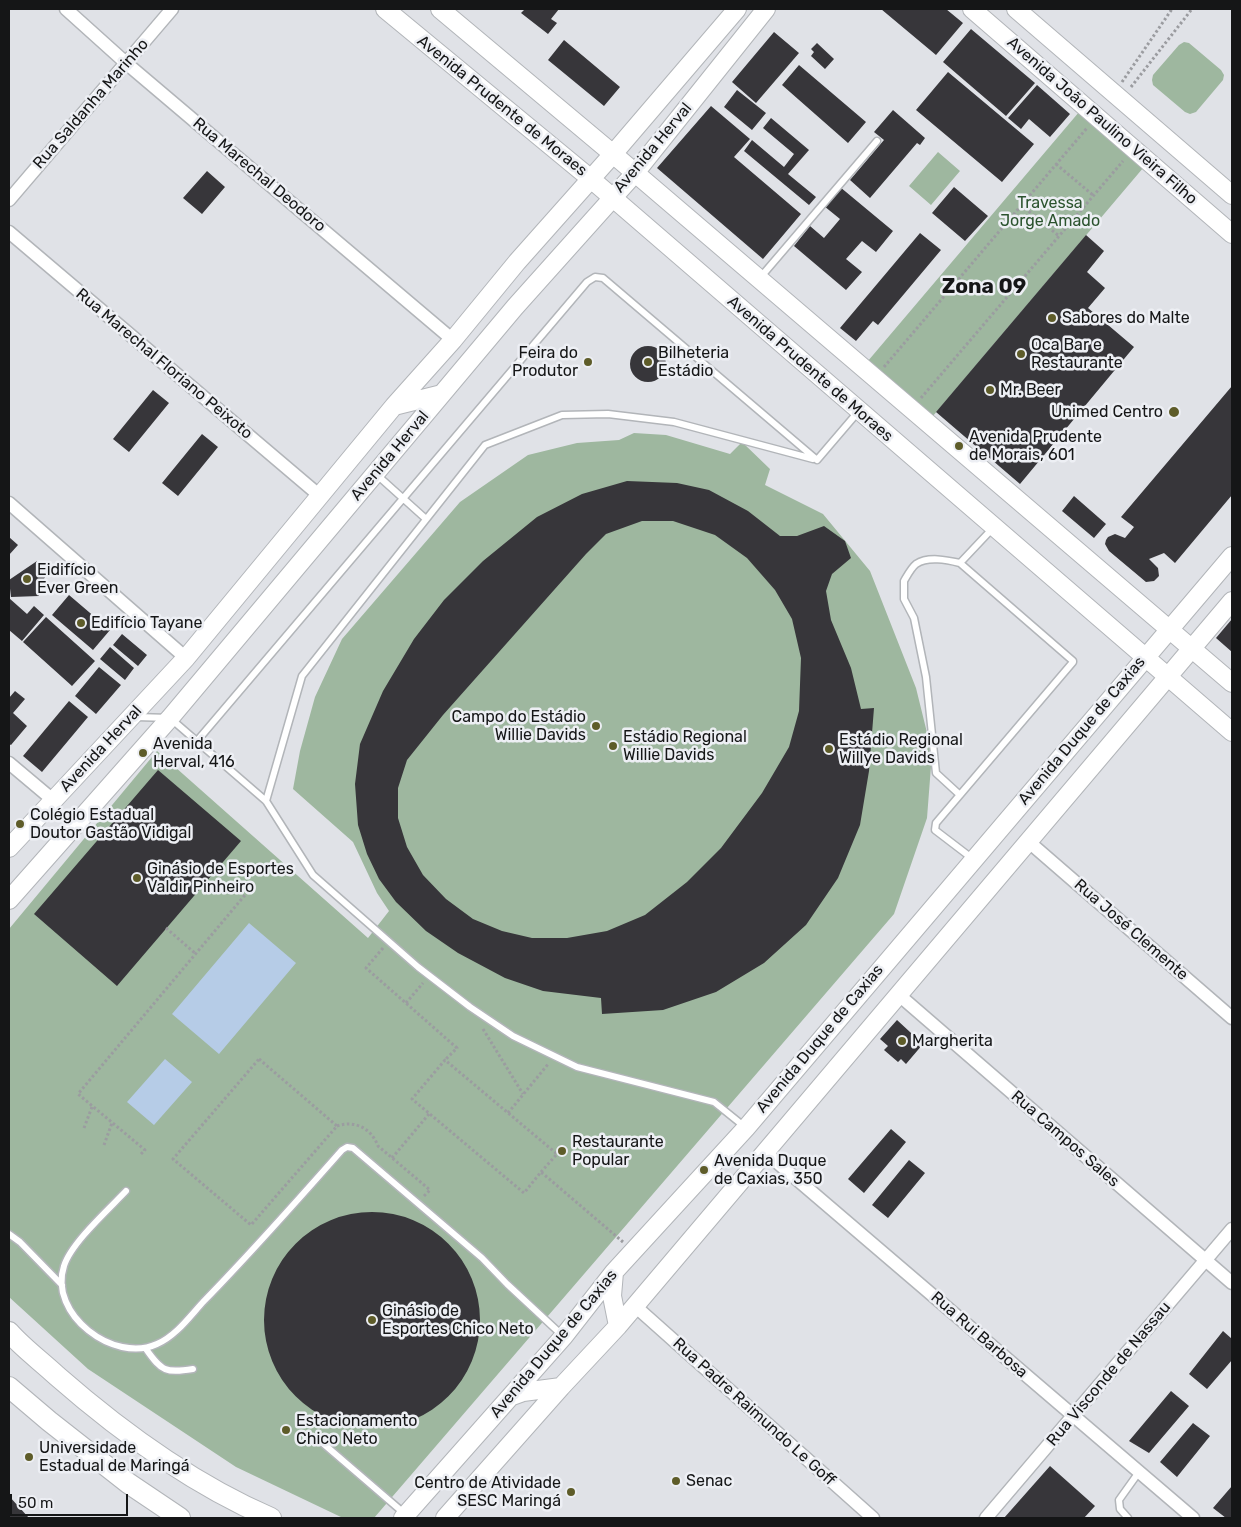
<!DOCTYPE html>
<meta charset="utf-8">
<style>
body{margin:0}
#map{position:relative;width:1241px;height:1527px;overflow:hidden;background:#e0e2e7;font-family:Rubik,sans-serif}
canvas{display:block}
.frame{position:absolute;inset:0;border:10px solid #151617;pointer-events:none}
.scale{position:absolute;left:10px;top:1494px;width:118px;height:22px;box-sizing:border-box;border:2px solid #151617;border-top:0;padding-left:6px;font-size:15px;line-height:18px;white-space:nowrap;color:#151617;-webkit-text-stroke:4px #edeff4;paint-order:stroke}
</style>
<div id="map">
<canvas width="1241" height="1527"></canvas>
<div class="frame"></div>
<div class="scale">50 m</div>
</div>
<script>
const ctx = document.querySelector('canvas').getContext('2d');
ctx.lineJoin = 'round';
function paint(path, color) { ctx.fillStyle = color; ctx.fill(path, 'evenodd'); }
function stroke(path, color, width, dash) { ctx.strokeStyle = color; ctx.lineWidth = width; ctx.lineCap = dash ? 'butt' : 'round'; ctx.setLineDash(dash || []); ctx.stroke(path); }
function drawText(font, color, halo, rows, align = 'center') {
  ctx.font = font + ' Rubik,sans-serif'; ctx.lineWidth = 5; ctx.setLineDash([]); ctx.textBaseline = 'middle'; ctx.strokeStyle = halo; ctx.fillStyle = color; for (const [text, x, y, turn = 0] of rows) {
    ctx.save(); ctx.translate(x, y); ctx.rotate((+turn || 0) * Math.PI / 180); ctx.textAlign = isNaN(turn) ? turn : align; if (halo) ctx.strokeText(text, 0, 0); ctx.fillText(text, 0, 0); ctx.restore();
  }
}
paint(new Path2D(`
 M1184 42 1189 43 1221 70 1224 75 1223 80 1196 112 1190 114 1185 112 1153 85 1152 80 1153 75 1179 45Z
 M1085 105 1149 161 927 423 862 368Z
 M938 152 960 171 931 205 909 186Z
 M634 433 666 435 730 454 742 442 770 469 765 485 823 514 870 571 916 688 932 753 927 818 894 914 374 1518H343L236 1467 88 1369 9 1297V929L157 751 368 938 389 911 377 893 353 842 293 789 300 751 315 697 342 639 460 502 528 455 577 443 619 440Z`), '#9eb79f');
paint(new Path2D(`
 M249 923 296 963 219 1054 172 1014Z
 M165 1059 192 1082 154 1125 127 1102Z`), '#b6cce7');
paint(new Path2D(`
 M525 9H559L551 19 557 23 548 34 521 13Z
 M881 9H946L963 23 936 55Z
 M971 29 1035 83 1006 116 943 62Z
 M774 32 799 53 756 103 732 82Z
 M564 40 620 87 604 106 548 60Z
 M817 43 834 59 825 69 811 56 814 52 811 49Z
 M799 65 866 122 848 143 782 85Z
 M948 72 1034 144 1002 182 916 110Z
 M1037 85 1070 114 1050 137 1029 119 1021 129 1008 118Z
 M737 90 766 113 752 130 724 107Z
 M711 106 750 139 734 157 801 214 763 259 657 168Z
 M893 110 925 138 920 145 917 143 870 198 850 180 884 140 874 132Z
 M771 118 809 150 788 174 816 197 809 205 744 151 752 140 784 167 794 154 763 128Z
 M207 171 225 187 202 214 183 198Z
 M840 187 893 231 876 252 862 241 846 259 862 272 846 290 794 246 810 226 824 238 840 219 824 206Z
 M954 187 988 216 965 241 932 213Z
 M920 233 941 250 878 325 873 321 856 341 840 328Z
 M1086 235 1104 251 1087 272 1105 288 1088 308 1134 347 1020 484 936 412Z
 M630 364a18 18 0 1 1 36 0a18 18 0 1 1-36 0Z
 M1232 386V495L1175 563 1164 553 1149 559 1158 568 1159 576 1154 581 1146 582 1109 551 1105 544 1106 540 1108 537 1115 534 1125 538 1134 527 1121 517Z
 M153 390 169 403 129 452 113 439Z
 M202 434 218 447 178 496 162 483Z
 M627 481 677 483 709 490 748 511 780 536H797L824 526 845 541 851 558 832 574 826 591 831 620 851 668 861 709 874 708 869 771 860 825 838 878 806 925 764 963 716 992 663 1010 602 1014 601 998 543 991 505 978 458 953 426 931 396 902 379 879 367 854 358 825 355 784 360 744 383 691 414 639 444 600 483 561 537 517 582 494ZM642 521H673L715 535 747 558 775 590 792 619 801 658 799 711 789 747 762 793 721 848 687 882 645 915 607 931 567 938H532L502 931 473 919 446 899 423 875 407 847 398 818V788L407 760 443 715 586 554 606 534Z
 M1074 496 1106 524 1094 538 1062 511Z
 M9 537 18 545 9 555Z
 M37 561 42 566 43 570 48 572 44 579 48 582 44 588 39 586V596L11 597 9 580Z
 M69 595 110 630 93 650 52 615Z
 M9 598 27 614 34 606 44 615 22 641 9 630Z
 M46 617 95 661 72 686 23 642Z
 M1232 619V652L1216 638Z
 M122 634 147 655 138 666 113 645Z
 M110 647 134 668 125 680 100 659Z
 M99 667 121 685 96 714 75 696Z
 M15 691 25 699 13 713 27 726 11 745 9 744V698Z
 M69 701 88 717 42 772 23 756Z
 M158 770 241 841 117 986 34 914Z
 M897 1020 923 1044 906 1064 901 1059 898 1062 884 1050 888 1046 880 1039Z
 M891 1129 906 1142 864 1193 848 1179Z
 M909 1160 925 1173 888 1218 872 1205Z
 M264 1320a108 108 0 1 1 216 0a108 108 0 1 1-216 0Z
 M1223 1331 1232 1339V1360L1207 1389 1189 1374Z
 M1171 1391 1189 1406 1149 1453 1129 1441Z
 M1193 1423 1210 1436 1177 1477 1160 1462Z
 M1050 1466 1095 1506 1084 1518H1004Z
 M1232 1486V1518H1226L1213 1508Z
 M9 1496 29 1518H9Z`), '#37363a');
const lane = new Path2D(`
 M759 279 877 141
 M377 475 426 519
 M960 563 993 528
 M136 717 170 718 266 801 313 875 418 967 470 1007 513 1036 577 1067 714 1102 745 1127
 M197 741 587 282 595 277 603 278 817 460 858 412
 M960 795 936 773 926 677 914 618 904 599V581C907 576 911 568 916 564 928 556 947 560 960 563L1073 661V662L936 823 935 830 973 859
 M266 801 302 676 485 445 562 415 608 414 674 422 813 459
 M126 1191C109 1209 71 1243 64 1266 48 1314 114 1364 157 1344 176 1336 190 1316 204 1301 252 1252 297 1201 342 1150L347 1147 353 1148 482 1258 507 1284 563 1336
 M9 1234 20 1242 62 1285
 M146 1349C162 1372 166 1373 193 1369
 M319 1440 405 1514
 M1128 1518 1120 1509 1119 1500 1139 1472`);
const street = new Path2D(`
 M66 9 126 63 453 340
 M9 200 172 9
 M9 232 320 496
 M9 503 186 658
 M9 763 53 800
 M1029 842 1232 1018
 M899 995 1232 1283
 M765 1152 1193 1518
 M635 1306 873 1518
 M986 1518 1232 1229`);
const secondary = new Path2D(`
 M385 9 591 179 1232 732
 M440 9 613 154 1232 683
 M972 9 1232 234
 M1016 9 1232 195
 M394 406 442 394
 M9 848 186 658 394 406 453 340 517 262 613 154 737 9
 M9 900 170 718 515 307 635 173 766 9
 M614 1272 612 1296 618 1326
 M512 1396 523 1392 561 1387
 M403 1518 564 1336 614 1272 746 1128 1232 556
 M445 1518 561 1387 618 1326 1232 601`);
const primary = new Path2D(`
 M9 1332C23 1348 41 1361 57 1376 121 1432 192 1484 271 1518
 M9 1387 49 1421 128 1483 180 1518`);
stroke(lane, '#b2b5b9', 9);
stroke(street, '#b2b5b9', 15);
stroke(secondary, '#b2b5b9', 20);
stroke(primary, '#b2b5b9', 22);
stroke(new Path2D(`
 M1122 82 1172 9
 M1131 87 1192 9
 M1056 164 1094 196
 M1021 205 1059 236
 M884 367 1087 128
 M921 398 1123 161
 M166 928 196 954
 M383 948 366 968 457 1048 445 1060
 M406 1003 423 983
 M483 1029 523 1094
 M259 1059 337 1126 251 1225 173 1159Z
 M508 1113 549 1063
 M337 1126C355 1120 371 1128 378 1146L430 1190 423 1197
 M84 1128 92 1107
 M104 1145 112 1123
 M141 1154 145 1150 78 1094 245 895
 M392 1158 429 1114
 M541 1172 557 1154 445 1060 412 1099 524 1193 541 1172 623 1242`), '#9b9ca0', 3, [2.5, 2.5]);
stroke(lane, '#fff', 6);
stroke(street, '#fff', 12);
stroke(secondary, '#fff', 18);
stroke(primary, '#fff', 20);
for (const [x, y, r, color] of [
 [1052,318,5,"#5e5c29"],
 [1021,354,5,"#5e5c29"],
 [588,362,5,"#5e5c29"],
 [648,362,5,"#5e5c29"],
 [990,390,5,"#5e5c29"],
 [1174,412,6,"#5e5c29"],
 [959,446,5,"#5e5c29"],
 [27,579,5,"#5e5c29"],
 [81,623,5,"#5e5c29"],
 [596,726,5,"#5e5c29"],
 [613,746,5,"#5e5c29"],
 [829,749,5,"#5e5c29"],
 [143,753,5,"#5e5c29"],
 [20,824,5,"#5e5c29"],
 [137,878,5,"#5e5c29"],
 [902,1041,5,"#5e5c29"],
 [562,1151,5,"#5e5c29"],
 [704,1170,5,"#5e5c29"],
 [372,1320,5,"#5e5c29"],
 [286,1430,5,"#5e5c29"],
 [29,1457,5,"#5e5c29"],
 [676,1481,5,"#5e5c29"],
 [571,1492,5,"#5e5c29"]
]) { const dot = new Path2D(); dot.arc(x, y, r, 0, 2 * Math.PI); ctx.fillStyle = color; ctx.fill(dot); stroke(dot, '#edeff4', 2); }
drawText('16px', '#151617', '#edeff4', [
 ["Rua Saldanha Marinho",91,104,-49],
 ["Avenida Prudente de Moraes",502,106,39],
 ["Avenida João Paulino Vieira Filho",1102,121,41],
 ["Avenida Herval",653,148,-50],
 ["Rua Marechal Deodoro",259,175,40],
 ["Rua Marechal Floriano Peixoto",164,364,40],
 ["Avenida Prudente de Moraes",810,369,41],
 ["Avenida Herval",390,456,-50],
 ["Avenida Duque de Caxias",1082,731,-50],
 ["Avenida Herval",101,749,-47],
 ["Rua José Clemente",1131,930,41],
 ["Avenida Duque de Caxias",820,1039,-50],
 ["Rua Campos Sales",1065,1139,41],
 ["Rua Rui Barbosa",979,1335,41],
 ["Avenida Duque de Caxias",554,1344,-50],
 ["Rua Visconde de Nassau",1109,1374,-50],
 ["Rua Padre Raimundo Le Goff",754,1412,42]
]);
drawText('16px', '#2b532e', '#edeff4', [
 ["Travessa",1050,203],
 ["Jorge Amado",1050,221]
]);
drawText('16px', '#151617', '#edeff4', [
 ["Sabores do Malte",1062,318],
 ["Oca Bar e",1031,345],
 ["Restaurante",1031,363],
 ["Feira do",578,353,"right"],
 ["Produtor",578,371,"right"],
 ["Bilheteria",658,353],
 ["Estádio",658,371],
 ["Mr. Beer",1000,390],
 ["Unimed Centro",1163,412,"right"],
 ["Avenida Prudente",969,437],
 ["de Morais, 601",969,455],
 ["Eidifício",37,570],
 ["Ever Green",37,588],
 ["Edifício Tayane",91,623],
 ["Campo do Estádio",586,717,"right"],
 ["Willie Davids",586,735,"right"],
 ["Estádio Regional",623,737],
 ["Willie Davids",623,755],
 ["Estádio Regional",839,740],
 ["Willye Davids",839,758],
 ["Avenida",153,744],
 ["Herval, 416",153,762],
 ["Colégio Estadual",30,815],
 ["Doutor Gastão Vidigal",30,833],
 ["Ginásio de Esportes",147,869],
 ["Valdir Pinheiro",147,887],
 ["Margherita",912,1041],
 ["Restaurante",572,1142],
 ["Popular",572,1160],
 ["Avenida Duque",714,1161],
 ["de Caxias, 350",714,1179],
 ["Ginásio de",382,1311],
 ["Esportes Chico Neto",382,1329],
 ["Estacionamento",296,1421],
 ["Chico Neto",296,1439],
 ["Universidade",39,1448],
 ["Estadual de Maringá",39,1466],
 ["Senac",686,1481],
 ["Centro de Atividade",561,1483,"right"],
 ["SESC Maringá",561,1501,"right"]
], 'left');
drawText('bold 21px', '#151617', '#edeff4', [
 ["Zona 09",984,287]
]);
</script>
